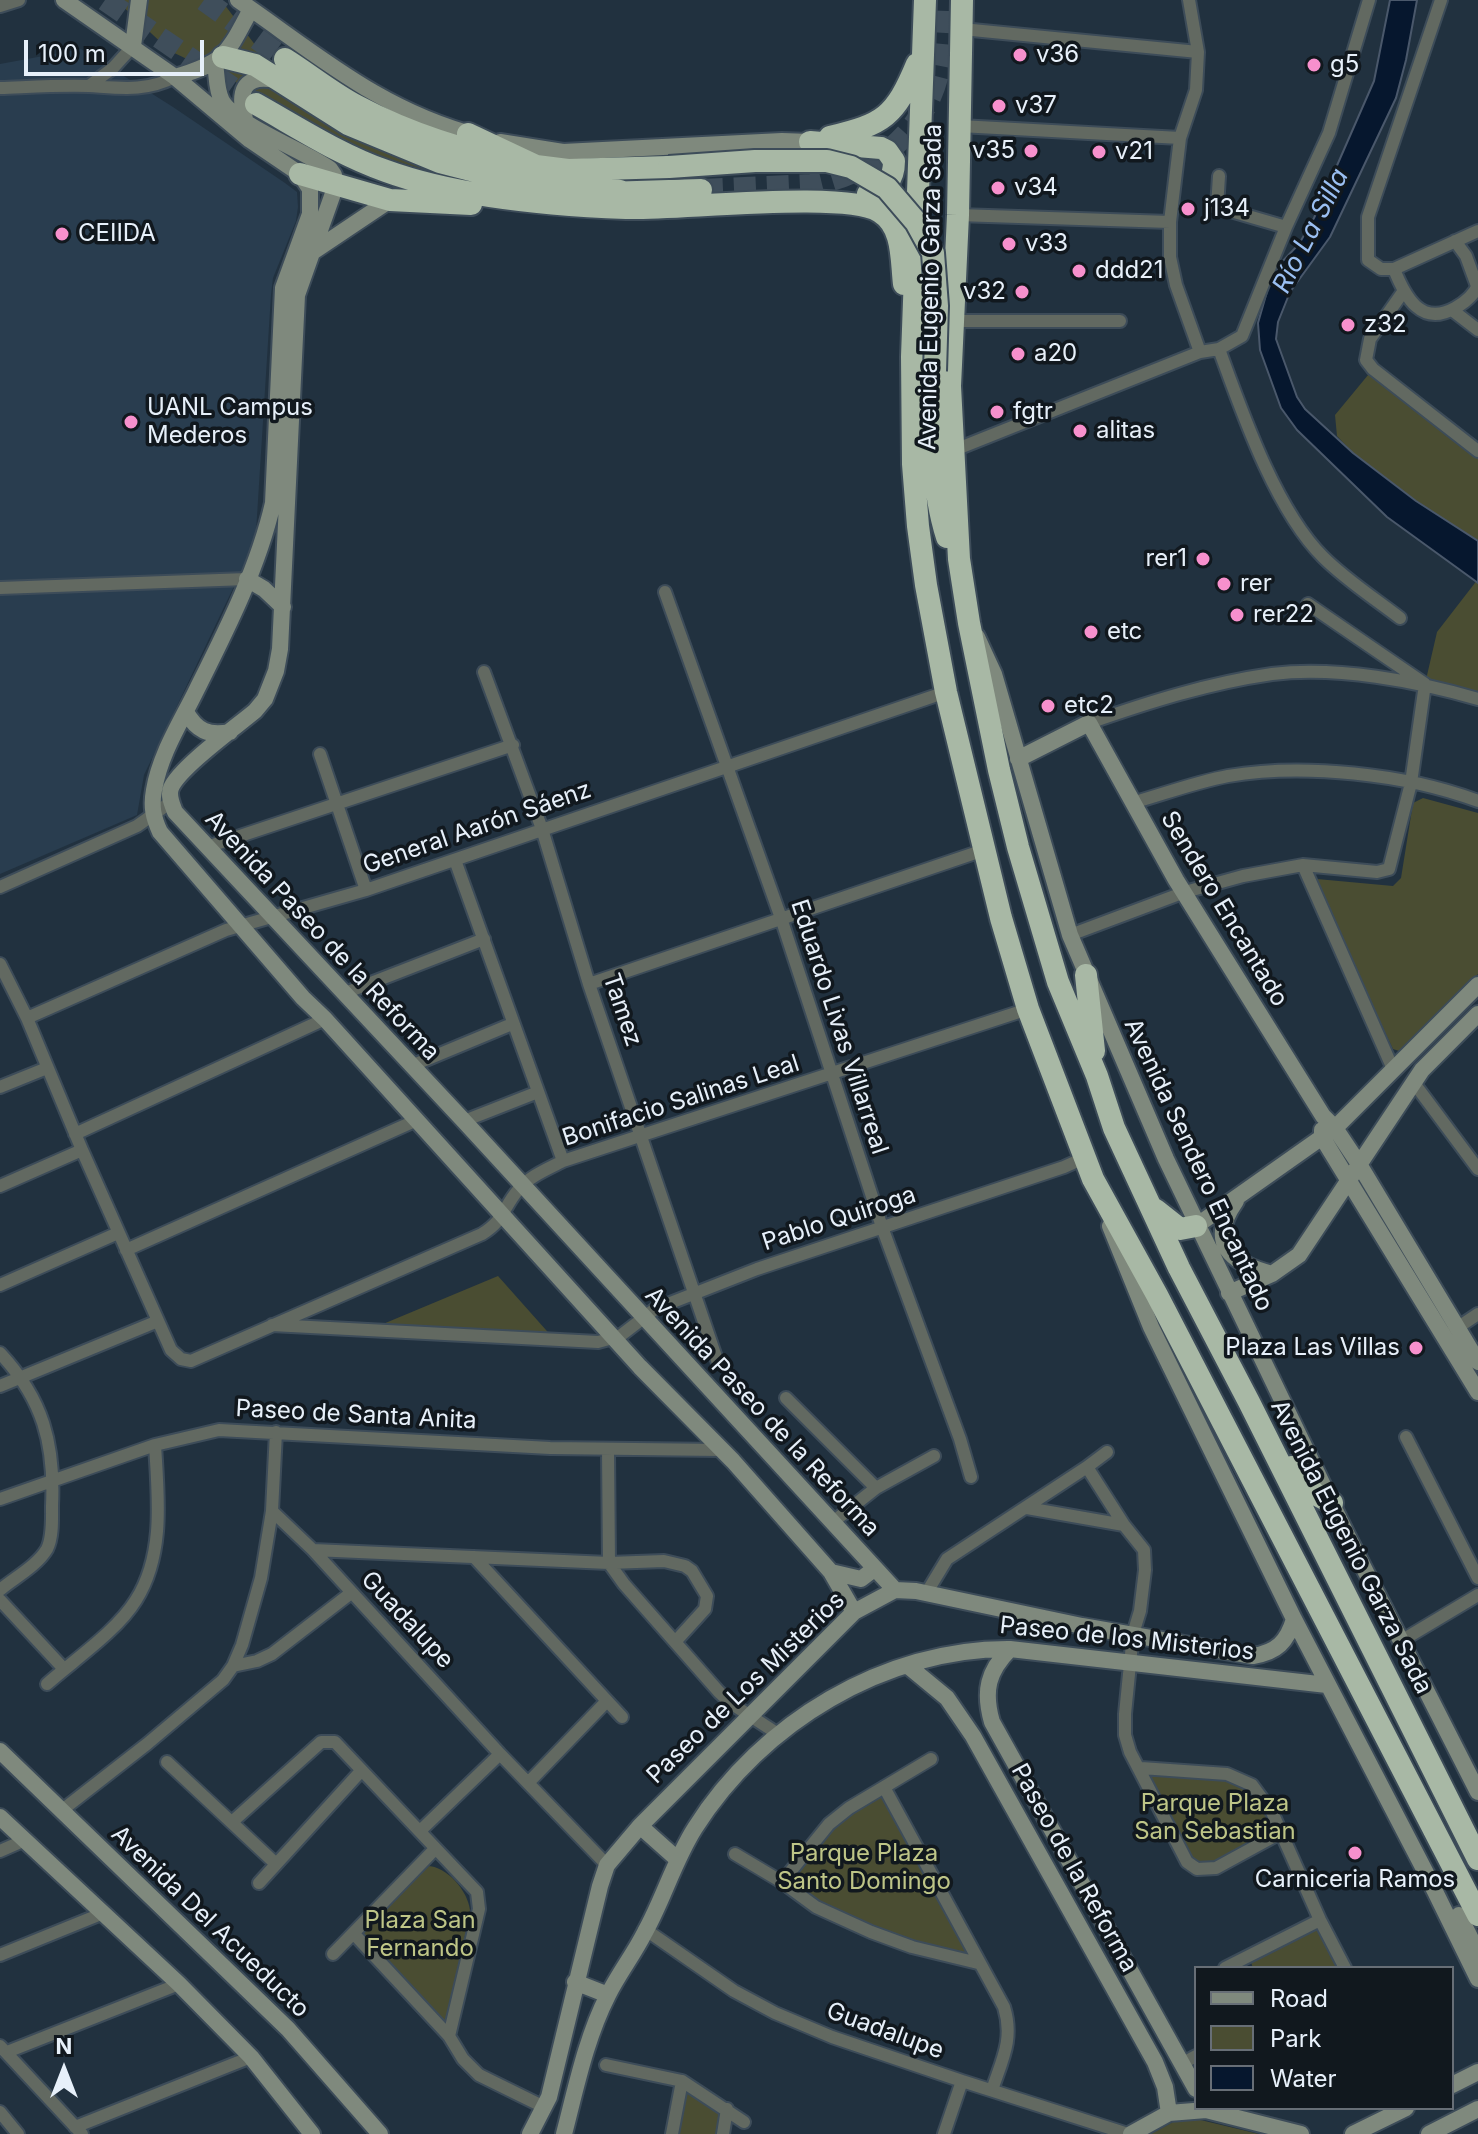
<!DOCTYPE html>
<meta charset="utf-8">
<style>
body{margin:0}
#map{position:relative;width:1478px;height:2134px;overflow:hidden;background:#21313f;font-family:Inter,sans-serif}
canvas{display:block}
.legend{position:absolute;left:1194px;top:1966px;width:260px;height:144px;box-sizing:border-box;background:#11181e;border:2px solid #676e76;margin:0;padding:10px 14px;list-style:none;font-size:24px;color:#e7f0fa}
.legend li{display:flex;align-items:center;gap:16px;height:40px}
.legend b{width:40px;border:2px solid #676e76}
.north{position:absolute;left:24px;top:2030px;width:80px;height:80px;-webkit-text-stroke:6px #11181e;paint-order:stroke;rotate:0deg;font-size:22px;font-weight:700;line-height:32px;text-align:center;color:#e7f0fa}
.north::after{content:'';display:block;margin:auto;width:28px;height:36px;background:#e7f0fa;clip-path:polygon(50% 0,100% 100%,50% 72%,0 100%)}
.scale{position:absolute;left:24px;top:40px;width:180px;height:36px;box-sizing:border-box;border:4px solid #e7f0fa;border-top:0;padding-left:10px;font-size:24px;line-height:28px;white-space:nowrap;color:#e7f0fa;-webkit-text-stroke:6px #11181e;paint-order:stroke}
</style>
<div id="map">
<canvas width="1478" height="2134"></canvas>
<ul class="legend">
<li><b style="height:10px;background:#7f897d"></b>Road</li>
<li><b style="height:22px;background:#4a4d32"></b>Park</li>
<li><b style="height:22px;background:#06172e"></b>Water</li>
</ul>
<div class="north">N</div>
<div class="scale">100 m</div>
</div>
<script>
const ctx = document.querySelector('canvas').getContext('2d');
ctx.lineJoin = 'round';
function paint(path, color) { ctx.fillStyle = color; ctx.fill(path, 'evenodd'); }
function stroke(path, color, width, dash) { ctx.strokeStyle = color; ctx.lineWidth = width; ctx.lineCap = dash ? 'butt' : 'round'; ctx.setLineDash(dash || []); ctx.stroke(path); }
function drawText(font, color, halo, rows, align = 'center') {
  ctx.font = font + ' Inter,sans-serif'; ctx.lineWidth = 7; ctx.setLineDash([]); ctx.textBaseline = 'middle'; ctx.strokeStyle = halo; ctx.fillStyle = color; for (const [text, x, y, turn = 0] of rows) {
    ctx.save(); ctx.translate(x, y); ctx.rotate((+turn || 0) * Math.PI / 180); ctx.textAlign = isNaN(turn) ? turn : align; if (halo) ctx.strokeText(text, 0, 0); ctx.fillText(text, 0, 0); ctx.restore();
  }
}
paint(new Path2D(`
 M81 49 173 107 285 183 297 192 298 207 296 221 273 278 271 295 256 532 248 557 144 775 137 815 0 874V64Z`), '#293d4f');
paint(new Path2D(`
 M116 0H221L278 75 530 188 454 179 353 148 295 116 263 95 170 51Z
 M1373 369 1478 451V541L1416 501 1353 453 1337 436 1335 415Z
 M1478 579V699L1425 684 1437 632Z
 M1423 798 1478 813V974L1402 1052 1393 1049 1315 888 1317 879 1393 886 1401 878 1413 803Z
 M498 1276 554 1339 383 1330V1324Z
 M1141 1768 1240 1779 1282 1832 1216 1868 1197 1869Z
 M884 1787 978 1963 871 1932 782 1882 815 1841Z
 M427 1866C447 1866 468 1891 470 1910L450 2011 446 2020 441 2021 358 1934Z
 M1320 1920 1345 1968H1253L1249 1957Z
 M682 2081 727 2109 723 2134H672Z
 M1184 2116 1259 2134H1151Z`), '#4a4d32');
const water = new Path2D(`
 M1390 0H1417L1406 60 1396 98 1330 237 1290 292 1278 322 1276 339 1297 397 1305 409 1353 453 1416 501 1478 541V583L1387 517 1297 430 1281 408 1260 350 1258 323 1268 288 1279 265 1299 244 1314 218 1374 81Z`);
paint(water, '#06172e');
stroke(water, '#4a586b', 2);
stroke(new Path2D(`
 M105 0 256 104
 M204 0 285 59
 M701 190 811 185C871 174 923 135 938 74 944 51 944 24 945 0`), '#3f4e5b', 22, [22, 11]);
const street = new Path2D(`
 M1189 0 1198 52 1196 90 1180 138 1170 222V257L1176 285 1200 352
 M1441 0 1368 217V260L1381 269H1394C1405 297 1421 327 1455 308 1464 303 1474 295 1478 285
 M0 6 19 0
 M962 29 1198 52
 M89 86 113 68 133 46
 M0 88C29 87 60 85 89 86 121 88 145 92 175 77
 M960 126 1180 138
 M1219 176 1217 207 1286 227
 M958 215 1170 222
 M1455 241 1466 256 1477 286
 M1394 269 1478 231
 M1403 292 1370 339 1366 360 1373 369 1478 451
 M1452 310 1478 330
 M953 321H1120
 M1219 349C1242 412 1275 509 1323 557 1346 580 1374 598 1400 618
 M952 451 1200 352 1219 349 1242 336 1286 227 1329 133 1369 0
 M0 588 247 579
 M665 592 781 918 882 1227 960 1439 971 1477
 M484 672 542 829 589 984 718 1363
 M1089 723C1149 702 1209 683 1272 674 1337 666 1416 681 1478 699
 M320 754 366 890
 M1132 803C1164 794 1196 782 1228 776 1303 763 1406 774 1478 801
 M207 847 513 745
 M455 860 563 1161
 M1303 865 1393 1069
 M0 887 137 826 171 802
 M1070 935 1185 892 1243 876 1303 865 1377 872 1389 869 1411 783 1425 684 1308 604
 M0 964 27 1018 82 1150 171 1350 181 1359 191 1361 482 1234C505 1220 503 1207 519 1189 530 1176 548 1169 563 1161L1028 1009
 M589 984 984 850
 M345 993 484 939
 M27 1018 226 930 366 890 946 692
 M411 1066 512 1024
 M1414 1083 1478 1169
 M0 1087 47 1068
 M464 1121 538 1092
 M75 1134 325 1019
 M0 1186 82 1150
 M126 1250 417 1120
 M0 1285 118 1233
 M272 1325 598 1342 620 1336 655 1309 757 1269 1064 1167 1084 1158
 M1451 1332 1478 1314
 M0 1353C43 1399 55 1444 52 1506 52 1519 53 1537 47 1549 37 1566 14 1578 0 1590
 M0 1386 158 1321
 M786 1398 876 1488
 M1406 1437 1478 1578
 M608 1450 609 1563 624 1584 719 1692 732 1704 778 1734
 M1087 1467 1107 1452
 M0 1499 155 1445 219 1430 550 1448 721 1450
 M1027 1508 1124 1525
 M272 1511 313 1550 500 1754 607 1865
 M833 1522 876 1488 934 1456
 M313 1550 609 1563 664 1561 685 1566 692 1571 707 1596 705 1609 675 1642
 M474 1557 622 1717
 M927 1592 947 1559 1087 1467 1124 1525 1144 1550 1145 1570 1140 1611 1133 1634 1125 1714V1735L1130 1752 1187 1862 1197 1869 1216 1868 1282 1832
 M0 1600 64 1669
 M1401 1641 1478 1595
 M233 1666 257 1661 272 1654 351 1593
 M47 1684C74 1660 117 1631 136 1600 165 1554 158 1496 155 1445
 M167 1762 276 1864
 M1141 1768 1227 1774 1252 1785 1272 1812 1320 1920 1345 1968
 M528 1783 606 1702
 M884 1787 1004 2007C1014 2039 1002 2060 992 2090
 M61 1811 147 1744 223 1680 233 1666 242 1645 261 1578 272 1511 276 1432
 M232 1822 321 1742H335L477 1892 479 1909 449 2036
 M420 1831 500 1754
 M0 1851 25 1840
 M735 1854 782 1882 816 1907 871 1932 912 1947 978 1963
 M782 1882 829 1824 849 1808 931 1759
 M259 1883 361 1771
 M646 1930 734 1991 775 2013 832 2037 962 2081 1128 2134
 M354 1934 449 2036 463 2059 479 2075 544 2107
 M333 1954 435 1849
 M0 1955 101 1914
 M1225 1968 1320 1920
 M0 2046 82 2134
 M7 2052 179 1984
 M1183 2063 1196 2056
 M606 2065 682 2081 744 2122
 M0 2112 18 2134
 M75 2127 251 2057
 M672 2134 682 2081
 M723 2134 727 2109
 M944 2134 962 2081`);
const secondary = new Path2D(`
 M64 0 175 77 250 140 300 174 310 189V214L283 288 273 503C258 568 227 629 197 689 181 722 160 754 154 790 151 806 153 817 160 832L303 998 325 1019 640 1367 733 1461 831 1572 854 1612
 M238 0C318 55 381 111 478 136
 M133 46 139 0
 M215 63C217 75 216 90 222 101 236 125 305 151 330 169L334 175 336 185 297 295 280 649 276 671 265 699 255 711C236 727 179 768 171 788 168 796 172 804 175 812L464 1121 895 1590
 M175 77C226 62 227 54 251 9
 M245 119C238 93 242 74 275 80
 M500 142 563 152 782 141 810 142
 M311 253 390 200
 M247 579 264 589 283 607
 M977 637 994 674 1070 935 1166 1159 1346 1533 1478 1792
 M186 712C197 731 208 736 230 732
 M1018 759 1089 723 1176 880 1323 1116 1335 1128 1359 1164 1478 1362
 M1322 1130V1137L1478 1392
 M1236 1201C1206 1244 1231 1263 1272 1274
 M1110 1226 1151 1327 1294 1619 1426 1873 1478 1979
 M1196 1226 1335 1128 1478 985
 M1229 1293 1272 1274 1299 1255 1422 1070 1478 1014
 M831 1572 861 1579 874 1569
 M1010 1649C988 1671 983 1691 992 1722L1196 2089
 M907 1665 947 1698 973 1736 1155 2062 1165 2087 1169 2113
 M0 1751 288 2029 380 2134
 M0 1817 179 1984 251 2057 312 2134
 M640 1826 677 1859
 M1459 1915 1478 1953
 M575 1982 608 1995
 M1452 2085 1478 2072
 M530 2134 549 2097 600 1886 607 1865 640 1826 854 1612 895 1590 916 1591 1082 1626 1253 1656C1277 1652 1287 1642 1294 1619
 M564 2134C576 2088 586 2038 608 1995 619 1973 634 1954 645 1932 664 1898 674 1861 695 1828 761 1723 885 1648 1010 1649L1327 1685
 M1131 2134 1169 2113 1206 2110 1301 2134
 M1353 2134 1406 2108
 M1429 2134 1478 2109`);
const highway = new Path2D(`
 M925 0 912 357 913 464 918 526 926 585 946 692 1001 918 1028 1009 1093 1179 1157 1295 1478 1915
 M962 0 958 215 950 386 959 559 969 623 999 770 1018 847 1058 982 1097 1076 1114 1128 1179 1268 1249 1402 1478 1859
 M223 57 255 65 348 124 440 162 510 180 620 191
 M285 59C309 74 332 93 357 106 413 136 474 154 536 166
 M256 104C299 128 340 155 386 171 457 197 550 205 626 208 675 210 848 190 880 212 904 227 901 260 904 284
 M468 134 536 166 568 170 669 167
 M830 137C884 124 895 117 917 64
 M810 142 881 148 887 151 894 161C894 181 885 188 868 194
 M300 174 390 200 471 204
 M605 193 701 190
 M935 371C933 425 930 485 947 537
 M1086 975 1094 1051
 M1156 1210 1180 1229 1196 1226
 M1291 1467 1315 1494 1332 1503`);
stroke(street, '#3d4c59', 16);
stroke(secondary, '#3d4c59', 20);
stroke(highway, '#3d4c59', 26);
stroke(street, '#626961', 12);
stroke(secondary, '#7f897d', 16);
stroke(highway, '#a8b8a5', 22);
const highwayBridge = new Path2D(`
 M669 167 755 161H827L851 167 887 188 916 222 933 253 937 306 935 371`);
stroke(highwayBridge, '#3d4c59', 26, []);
stroke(highwayBridge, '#a8b8a5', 22);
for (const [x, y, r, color] of [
 [1020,55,8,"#f790cd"],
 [1314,65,8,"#f790cd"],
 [999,106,8,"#f790cd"],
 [1031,151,8,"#f790cd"],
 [1099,152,8,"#f790cd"],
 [998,188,8,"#f790cd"],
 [1188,209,8,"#f790cd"],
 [62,234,8,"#f790cd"],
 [1009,244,8,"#f790cd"],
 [1079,271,8,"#f790cd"],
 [1022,292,8,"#f790cd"],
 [1348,325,8,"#f790cd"],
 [1018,354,8,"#f790cd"],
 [997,412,8,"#f790cd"],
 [131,422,8,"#f790cd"],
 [1080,431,8,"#f790cd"],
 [1203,559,8,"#f790cd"],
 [1224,584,8,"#f790cd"],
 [1237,615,8,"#f790cd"],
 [1091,632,8,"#f790cd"],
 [1048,706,8,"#f790cd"],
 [1416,1348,8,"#f790cd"],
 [1355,1853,8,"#f790cd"]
]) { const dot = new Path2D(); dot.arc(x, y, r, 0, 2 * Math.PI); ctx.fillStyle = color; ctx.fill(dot); stroke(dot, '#11181e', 3); }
drawText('24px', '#e7f0fa', '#11181e', [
 ["v36",1036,55],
 ["g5",1330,65],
 ["v37",1015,106],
 ["v35",1015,151,"right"],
 ["v21",1115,152],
 ["v34",1014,188],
 ["j134",1204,209],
 ["CEIIDA",78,234],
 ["v33",1025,244],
 ["ddd21",1095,271],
 ["v32",1006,292,"right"],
 ["z32",1364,325],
 ["a20",1034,354],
 ["UANL Campus",147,408],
 ["Mederos",147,436],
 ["fgtr",1013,412],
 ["alitas",1096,431],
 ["rer1",1187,559,"right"],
 ["rer",1240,584],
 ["rer22",1253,615],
 ["etc",1107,632],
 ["etc2",1064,706],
 ["Plaza Las Villas",1400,1348,"right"],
 ["Carniceria Ramos",1355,1880,"center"]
], 'left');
drawText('24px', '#e7f0fa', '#11181e', [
 ["Avenida Eugenio Garza Sada",931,287,-89],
 ["General Aarón Sáenz",477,828,-19],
 ["Sendero Encantado",1224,909,59],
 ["Avenida Paseo de la Reforma",322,936,47],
 ["Tamez",622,1010,71],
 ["Eduardo Livas Villarreal",839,1027,72],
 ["Bonifacio Salinas Leal",681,1101,-18],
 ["Avenida Sendero Encantado",1198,1165,65],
 ["Pablo Quiroga",839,1219,-18],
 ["Avenida Paseo de la Reforma",762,1412,47],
 ["Paseo de Santa Anita",356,1415,3],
 ["Avenida Eugenio Garza Sada",1351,1547,63],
 ["Guadalupe",407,1620,47],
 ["Paseo de los Misterios",1127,1639,6],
 ["Paseo de Los Misterios",746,1688,-44],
 ["Paseo de la Reforma",1074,1868,61],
 ["Avenida Del Acueducto",210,1922,44],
 ["Guadalupe",885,2031,20]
]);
drawText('24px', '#bec587', '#11181e', [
 ["Parque Plaza",1215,1804],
 ["San Sebastian",1215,1832],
 ["Parque Plaza",864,1854],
 ["Santo Domingo",864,1882],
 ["Plaza San",420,1921],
 ["Fernando",420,1949]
]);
drawText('italic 26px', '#9bc0f3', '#11181e', [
 ["Río La Silla",1311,231,-63]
]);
</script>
